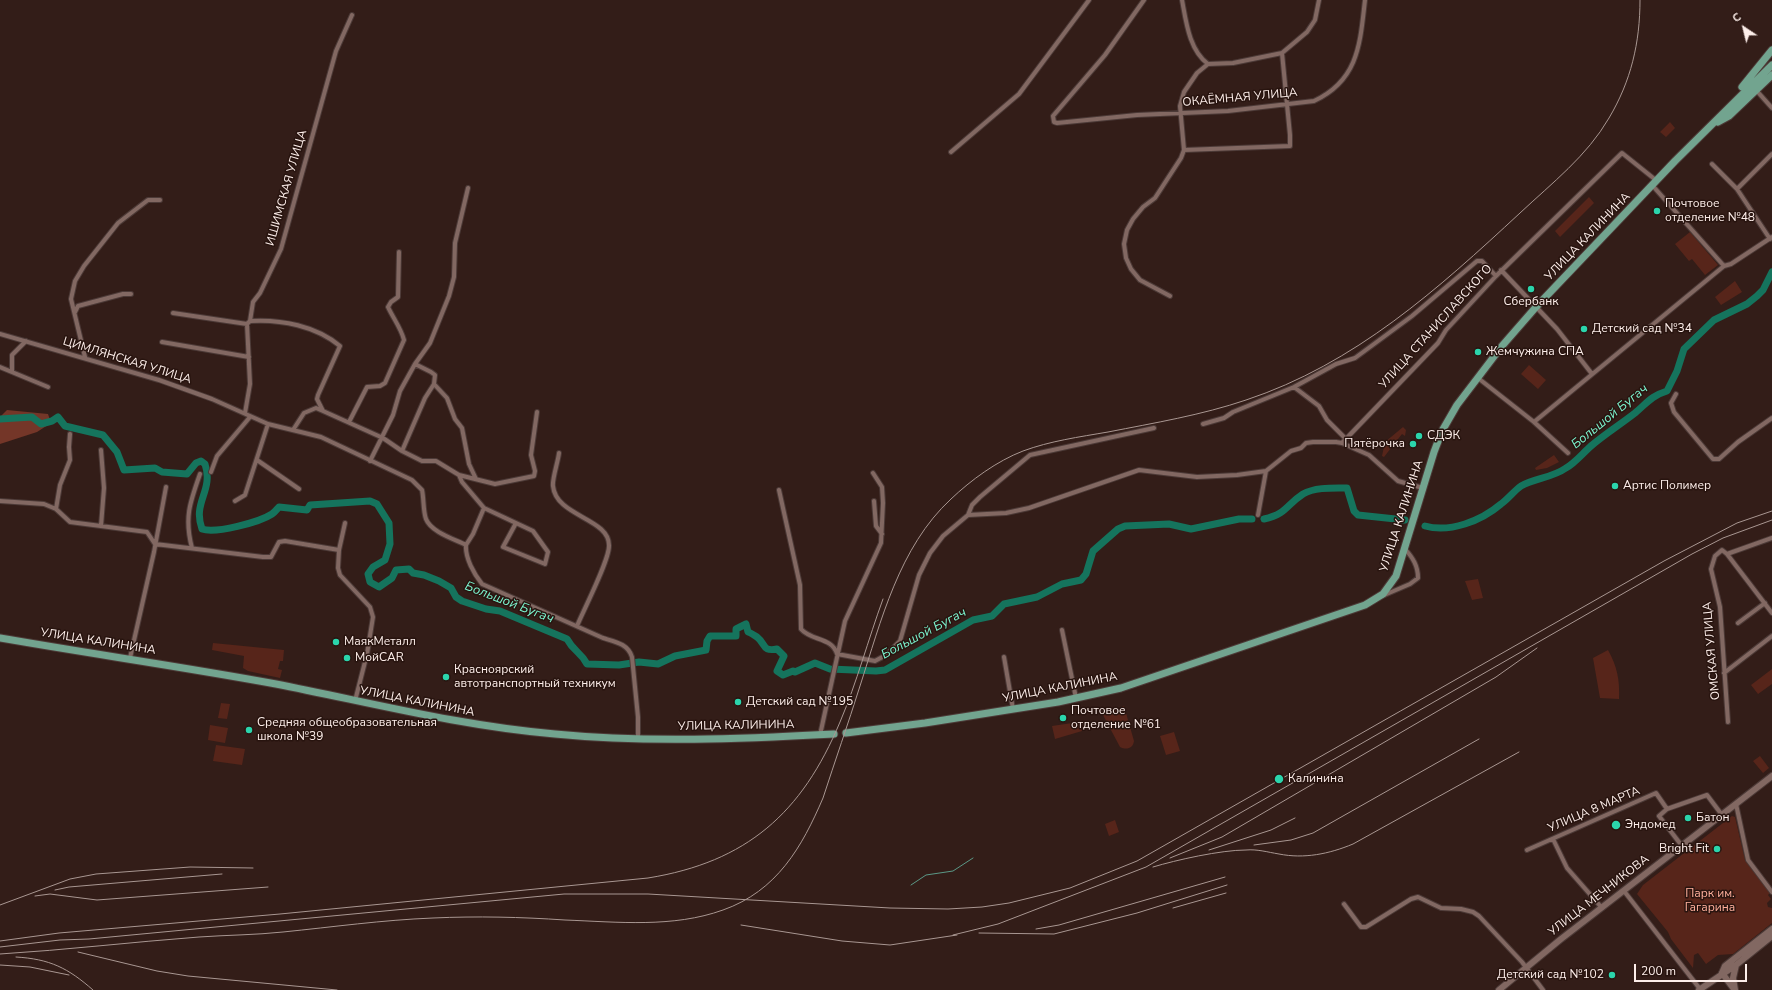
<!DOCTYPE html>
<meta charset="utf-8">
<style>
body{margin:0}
#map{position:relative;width:1772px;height:990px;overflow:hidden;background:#331d18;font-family:"Nunito Sans",sans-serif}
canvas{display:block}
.north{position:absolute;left:1724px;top:8px;width:40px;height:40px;-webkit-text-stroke:3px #28140f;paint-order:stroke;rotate:325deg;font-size:11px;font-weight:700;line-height:16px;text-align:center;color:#fdeeea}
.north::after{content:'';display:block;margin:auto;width:14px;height:18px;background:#fdeeea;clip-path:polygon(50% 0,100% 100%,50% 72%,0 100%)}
.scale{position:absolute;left:1634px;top:964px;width:113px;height:18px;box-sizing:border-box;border:2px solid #fdeeea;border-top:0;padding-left:5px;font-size:12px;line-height:14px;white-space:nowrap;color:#fdeeea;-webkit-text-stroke:3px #28140f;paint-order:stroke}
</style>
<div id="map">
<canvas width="1772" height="990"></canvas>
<div class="north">С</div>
<div class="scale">200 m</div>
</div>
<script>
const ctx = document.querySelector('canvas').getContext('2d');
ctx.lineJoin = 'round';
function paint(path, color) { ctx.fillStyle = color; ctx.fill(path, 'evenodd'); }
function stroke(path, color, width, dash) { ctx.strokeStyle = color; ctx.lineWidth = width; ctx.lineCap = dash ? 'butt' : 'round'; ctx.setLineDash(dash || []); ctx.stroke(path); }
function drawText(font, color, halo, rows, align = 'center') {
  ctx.font = font + ' "Nunito Sans",sans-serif'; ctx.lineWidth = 3; ctx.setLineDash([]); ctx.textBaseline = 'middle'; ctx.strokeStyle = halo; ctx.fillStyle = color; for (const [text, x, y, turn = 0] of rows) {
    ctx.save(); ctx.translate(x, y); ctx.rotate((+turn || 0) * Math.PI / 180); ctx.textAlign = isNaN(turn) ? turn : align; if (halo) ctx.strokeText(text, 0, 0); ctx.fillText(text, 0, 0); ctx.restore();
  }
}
paint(new Path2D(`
 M1670 122 1675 128 1666 137 1660 132Z
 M1589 197 1594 203 1560 237 1555 231Z
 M1690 232 1718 265 1705 275 1692 259 1689 261 1675 244Z
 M1735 281 1742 292 1721 305 1715 297Z
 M1529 365 1546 380 1538 389 1521 374Z
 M1403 427 1406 430 1405 436 1402 434 1384 457 1382 456 1385 442Z
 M1554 455 1559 462 1547 468 1536 470 1535 468Z
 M1478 579 1483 598 1472 600 1465 581Z
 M213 643 284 650 283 661H280L278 669 282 670 280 678 248 671 243 668 244 656 212 650Z
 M1608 650C1617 666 1620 680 1619 699L1600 698 1593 658Z
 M1772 669V684L1758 694 1751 685Z
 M221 703 230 704 227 719 218 718Z
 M1124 706 1134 741C1133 749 1126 750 1120 747L1103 715Z
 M1079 722 1082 731 1055 739 1052 726Z
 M210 725 228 728 225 743 208 740Z
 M1174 732 1180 751 1166 755 1160 736Z
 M216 745 245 749 242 765 213 761Z
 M1760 756 1769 768 1763 773 1753 761Z
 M1732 816 1735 817 1745 860 1770 893 1768 895 1771 899 1767 903 1768 907 1772 908V923L1733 954 1718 955 1706 964 1698 953 1694 955 1693 968 1671 939 1668 932 1637 894 1643 885Z
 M1115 820 1119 832 1109 836 1105 824Z`), '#57251a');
paint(new Path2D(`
 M7 410 48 414 51 423 37 432 0 444V417Z`), '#743628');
stroke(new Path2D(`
 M911 885 926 875 953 871 973 858`), '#5b9987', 1);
stroke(new Path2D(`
 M0 419 32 417 41 424 52 421 58 417 65 426 103 435 117 452 124 470 155 468 162 472 187 474 196 463 201 461 205 464C214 491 192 502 202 529 215 534 260 522 272 514 275 512 277 509 279 507L307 510 310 505 370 501 377 504 389 523 390 544 385 560 373 567 368 574 370 582 379 587 392 578 396 570 409 569 413 573 424 575 439 581 451 588 456 597 462 601 486 609 500 611 567 639C574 652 580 651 587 664L619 665 639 662 658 664 675 656 706 650 707 641 710 636H736V629L746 624 748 632C751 633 754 635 757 637 766 644 762 652 777 649L784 656 777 671 783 675 793 671 795 672 815 663 830 669 876 671 885 670 973 620 992 616 1004 604 1037 597 1062 584 1081 580 1086 574 1093 551 1118 529 1125 526 1169 524 1191 529 1239 519H1252
 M1264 519C1287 514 1286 505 1303 494 1315 487 1333 488 1347 488L1354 511 1358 515 1405 520
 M1425 526C1450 533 1481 521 1501 504 1508 499 1514 491 1521 486 1535 478 1552 478 1566 468 1575 463 1583 453 1591 446 1605 434 1621 424 1635 413 1647 403 1651 396 1667 391L1677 371 1684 349 1714 320 1747 304 1757 296 1763 290 1772 272`), '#15745d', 7);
const street = new Path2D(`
 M1144 0 1105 55 1053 116 1054 122 1057 123 1137 115 1228 111 1314 101C1359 80 1360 43 1365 0
 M1182 0C1186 21 1189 50 1208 64
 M1208 64 1233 63 1282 53 1307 32 1315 20 1319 0
 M1756 90 1772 108
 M1184 150 1290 146V135L1282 53
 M951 152 1019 94 1089 0
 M1712 164 1737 189 1770 239
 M1652 185 1724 266
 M1737 189 1772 154
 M1501 270 1557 329 1592 374
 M1170 296 1140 280 1131 269 1126 258 1124 244 1127 230 1133 219 1143 207 1155 198 1181 158 1184 150 1180 106 1184 92 1197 73 1208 64
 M75 312 78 306 123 294H131
 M173 313 247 324
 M250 321C281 319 316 326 340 346L318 395 317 399 323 411 316 408 304 413 293 430
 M0 334 159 380 212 399 268 424 321 437 412 480 422 490C424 499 423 511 426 519 431 532 454 539 466 545 465 558 474 574 482 584L603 638C616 642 628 644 632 657L638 717V738
 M162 342 249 357
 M85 357 71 299 75 281 84 266 118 223 148 200H160
 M415 364 431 372 435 375 434 384 447 398 455 419 462 428 469 464 476 479
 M0 367 48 387
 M12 372V355L26 341
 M1478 378 1534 422 1568 453
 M1294 387 1319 406 1327 420 1345 438
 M1676 394 1671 403 1674 412 1713 459H1719L1738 442 1772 418
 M323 411 383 438 402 451 422 461H436L459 475 462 482 484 508 473 534 466 545
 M245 413 250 384 247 324 250 321 253 302 260 293 281 249 336 51 352 15
 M349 422 367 387 380 386 385 383 404 340C401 328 393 318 388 307L391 302 398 297 399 252
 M1534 422 1724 266 1731 264 1772 237
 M1203 424 1224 418 1233 412 1294 387 1336 364 1355 358 1412 316 1477 261H1482L1496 276
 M1342 443 1438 343 1446 330 1496 276 1622 153 1657 181
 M101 450 104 488 101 526
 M402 451 425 398 434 384
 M559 453C558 462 552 479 553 486 556 517 610 518 609 546 609 561 584 609 577 626
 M257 460 299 489
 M370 461 393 415 400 391 415 364 430 343 449 296 454 277 455 243 468 188
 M211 472 217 456 250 417
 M459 475 495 484 534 476 535 471 531 455 537 412
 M779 490 800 585 801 629C811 641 832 637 837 654L875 661 886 655 900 641 919 575 930 553 943 536 968 515 1006 513 1029 508 1139 470 1197 477 1237 475 1266 471
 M0 501 44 504 56 509 70 522 147 532 155 544 263 557H271L279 542 285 541 339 550 338 568 340 575 370 607 373 617 367 654 355 701
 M235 501 245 495 268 424
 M874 501 876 526 882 534
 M484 508 533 531 548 552 545 564 503 547 516 523
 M56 509 60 485 70 460 69 447 70 434
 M968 515 972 505 980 497 1030 455 1154 428
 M1258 515 1266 471 1291 451 1301 448 1306 443 1313 442H1336L1342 443 1369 455 1398 481 1423 488
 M192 548C184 518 190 502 200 474
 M339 550 345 523
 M1727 554 1772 613
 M1382 596 1410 584 1418 578C1418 566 1413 558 1405 549
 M1738 623 1765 603
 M1062 630 1076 698
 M1004 657 1013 709
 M130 658 154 552 166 487
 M1724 673 1772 636
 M1728 722 1720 607 1711 569 1715 556 1722 550 1727 554 1772 538
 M820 735 845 621 881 543 883 503 882 487 873 473
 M1736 804 1748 860 1772 892
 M1667 809 1659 816 1682 846
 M1553 839 1567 868 1602 908
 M1527 850 1656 793 1667 809 1707 795 1722 815
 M1624 891 1700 989
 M1344 904 1361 927H1366L1411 899 1418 897 1441 908 1461 909 1473 912 1479 916 1522 962 1543 990`);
const secondary = new Path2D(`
 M1722 973 1725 966 1772 929
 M1722 973 1734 989
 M1499 990 1561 939 1772 776
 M1699 990 1736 965 1772 936
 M1735 990 1733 978 1736 965`);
const primary = new Path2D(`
 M1742 87 1772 50
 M1718 122 1729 116 1772 75
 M0 638C92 654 184 667 276 684 368 702 460 726 555 734 647 743 741 739 834 734
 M846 733 925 723 1058 702 1121 688 1365 605 1383 594 1396 576 1434 452 1442 431 1457 405 1502 346 1536 307 1675 161 1772 65`);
stroke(street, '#4c3a37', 6);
stroke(secondary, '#4c3a37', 8);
stroke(primary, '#4c3a37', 9);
stroke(street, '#826862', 4);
stroke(secondary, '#826862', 6);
stroke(primary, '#72a48f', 7);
stroke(new Path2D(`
 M1254 845 1291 840 1313 833 1479 739
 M1209 850 1271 830 1295 818
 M1170 858 1222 837 1496 677 1537 648
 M1153 867C1176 860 1221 850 1246 850 1257 849 1267 852 1279 854 1304 859 1329 854 1353 844L1519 752
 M55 890 69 887 222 874
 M35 896 50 894 97 900 268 887
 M0 905 70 879 96 874 190 867 253 868
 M1173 908 1226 893
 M741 925 842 941 890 945 957 935
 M1036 929 1059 925 1225 877
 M979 933 1054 934 1137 913 1227 885
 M953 935 998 924 1146 867 1692 554 1723 538 1772 520
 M0 941 59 933 280 914 648 878C747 862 802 813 840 722 857 682 868 640 883 599
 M0 947 60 940 89 939 564 894H648L890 908 948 909 982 907 1009 903 1070 888 1137 861 1664 561 1737 523 1772 511
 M78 952 157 971 188 976 337 990
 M0 954C66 950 132 942 199 937 227 935 255 935 283 932 333 927 382 920 433 918 477 916 521 917 565 920 618 922 673 928 723 910 777 891 802 847 823 798 835 761 848 724 860 686 881 621 899 547 951 499 971 480 997 461 1023 451 1050 441 1079 437 1108 432 1154 423 1202 415 1246 400 1355 364 1438 289 1520 213 1552 183 1587 156 1609 118 1631 81 1640 43 1640 0
 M16 957C50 959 68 968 93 990
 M0 965 30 967 69 975`), '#a99792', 1);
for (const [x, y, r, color] of [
 [1657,211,4,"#2bd5ac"],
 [1531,289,4,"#2bd5ac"],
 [1584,329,4,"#2bd5ac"],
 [1478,352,4,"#2bd5ac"],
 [1419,436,4,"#2bd5ac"],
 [1413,444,4,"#2bd5ac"],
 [1615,486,4,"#2bd5ac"],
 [336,642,4,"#2bd5ac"],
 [347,658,4,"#2bd5ac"],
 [446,677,4,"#2bd5ac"],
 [738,702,4,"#2bd5ac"],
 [1063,718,4,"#2bd5ac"],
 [249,730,4,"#2bd5ac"],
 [1279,779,5,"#2bd5ac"],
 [1688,818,4,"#2bd5ac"],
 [1616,825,5,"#2bd5ac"],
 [1717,849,4,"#2bd5ac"],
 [1612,975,4,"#2bd5ac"]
]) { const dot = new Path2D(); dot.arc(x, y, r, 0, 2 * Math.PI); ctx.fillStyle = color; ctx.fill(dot); stroke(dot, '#28140f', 1.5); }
drawText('12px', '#fdeeea', '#28140f', [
 ["ОКАЁМНАЯ УЛИЦА",1240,98,-5],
 ["ИШИМСКАЯ УЛИЦА",287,188,-74],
 ["УЛИЦА КАЛИНИНА",1588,237,-46],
 ["УЛИЦА СТАНИСЛАВСКОГО",1436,327,-48],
 ["ЦИМЛЯНСКАЯ УЛИЦА",127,361,17],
 ["УЛИЦА КАЛИНИНА",1402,516,-72],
 ["УЛИЦА КАЛИНИНА",98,642,9],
 ["ОМСКАЯ УЛИЦА",1712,651,-95],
 ["УЛИЦА КАЛИНИНА",1060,688,-11],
 ["УЛИЦА КАЛИНИНА",417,702,11],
 ["УЛИЦА КАЛИНИНА",736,726,-1],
 ["УЛИЦА 8 МАРТА",1594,810,-23],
 ["УЛИЦА МЕЧНИКОВА",1599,896,-38]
]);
drawText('12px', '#fdeeea', '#28140f', [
 ["Почтовое",1665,204],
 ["отделение №48",1665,218],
 ["Сбербанк",1531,302,"center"],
 ["Детский сад №34",1592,329],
 ["Жемчужина СПА",1486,352],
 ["СДЭК",1427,436],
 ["Пятёрочка",1405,444,"right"],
 ["Артис Полимер",1623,486],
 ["МаякМеталл",344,642],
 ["МойCAR",355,658],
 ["Красноярский",454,670],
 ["автотранспортный техникум",454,684],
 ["Детский сад №195",746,702],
 ["Почтовое",1071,711],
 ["отделение №61",1071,725],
 ["Средняя общеобразовательная",257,723],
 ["школа №39",257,737],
 ["Калинина",1288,779],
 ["Батон",1696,818],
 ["Эндомед",1625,825],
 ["Bright Fit",1709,849,"right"],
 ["Детский сад №102",1604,975,"right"]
], 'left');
drawText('12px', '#ffb09d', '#28140f', [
 ["Парк им.",1710,894],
 ["Гагарина",1710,908]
]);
drawText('italic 13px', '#7cf5d0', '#28140f', [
 ["Большой Бугач",1610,417,-39],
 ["Большой Бугач",509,603,21],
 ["Большой Бугач",924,634,-28]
]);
</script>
